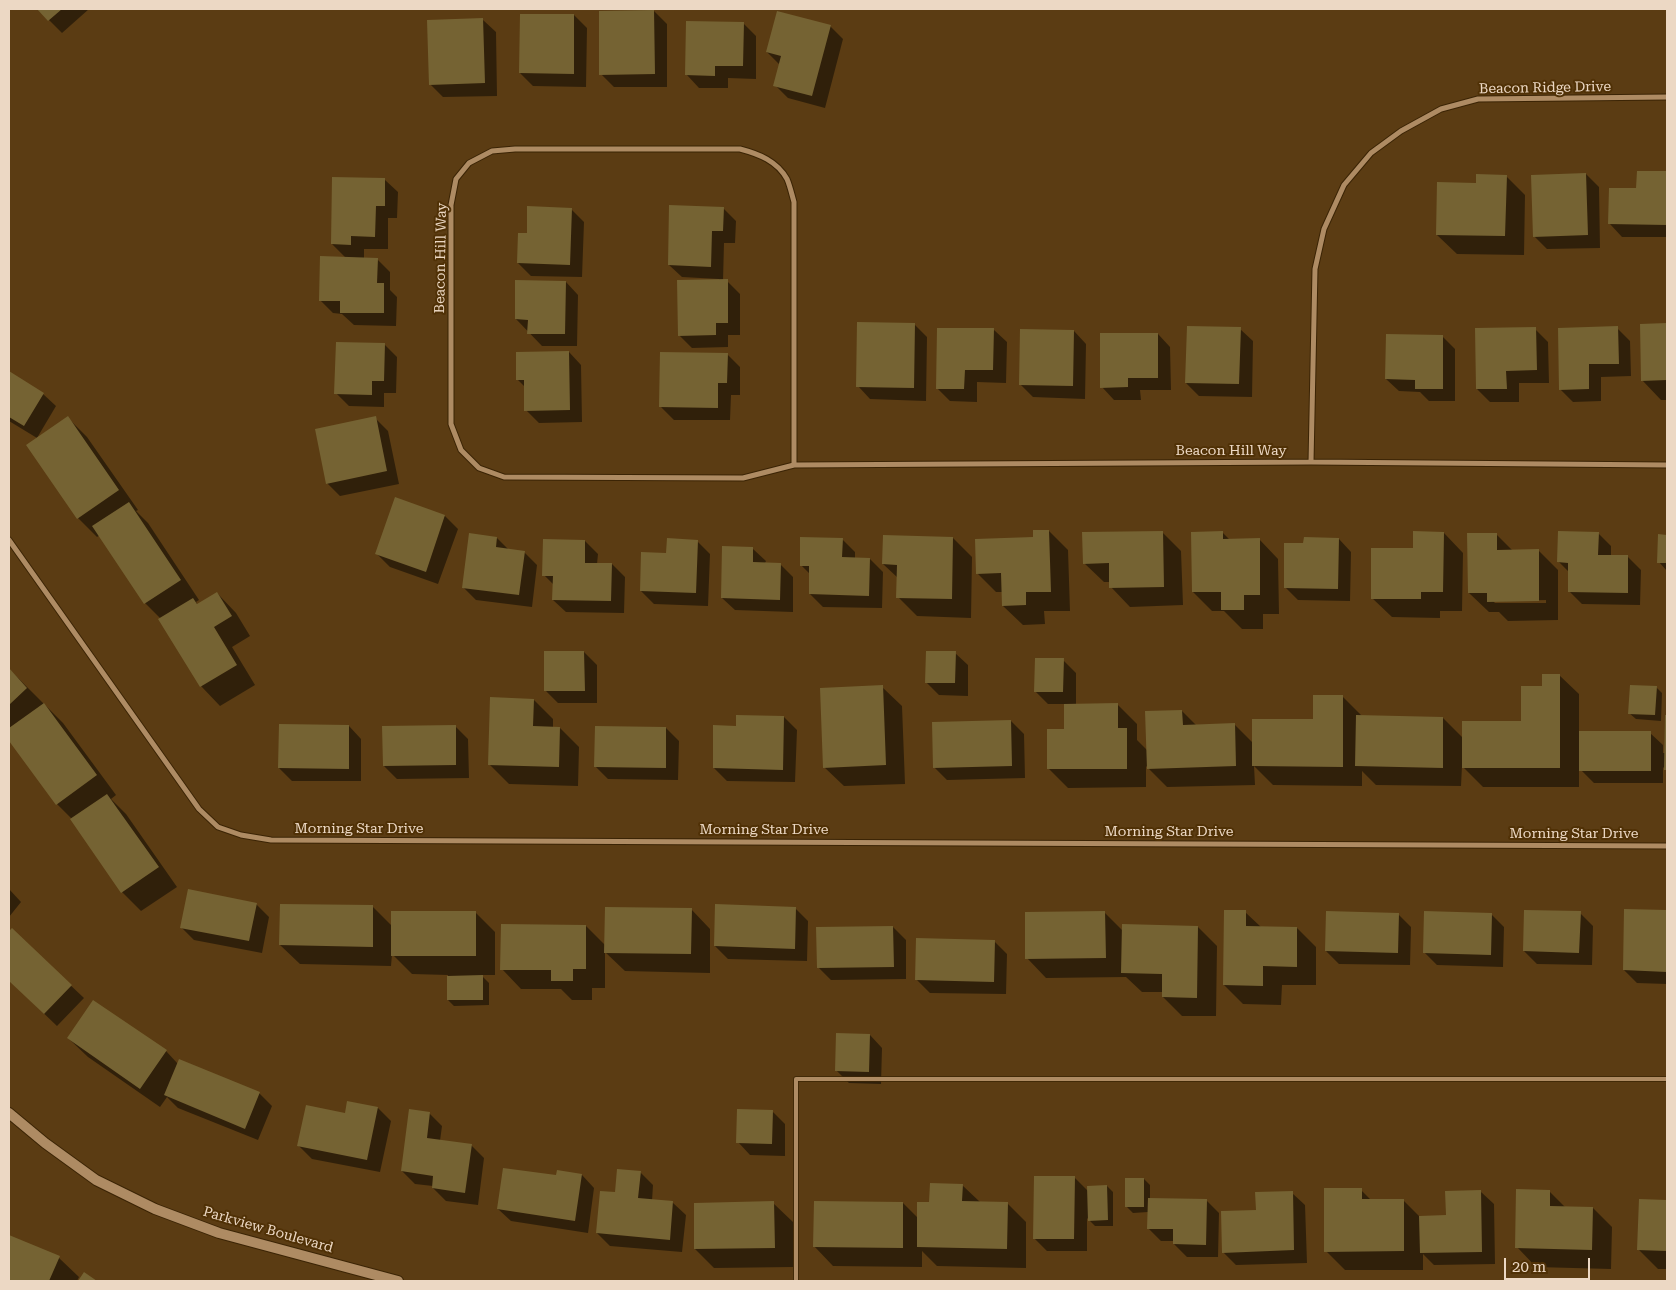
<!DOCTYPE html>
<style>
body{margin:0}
#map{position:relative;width:1676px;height:1290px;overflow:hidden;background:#5b3c13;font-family:"Roboto Serif",serif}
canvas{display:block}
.frame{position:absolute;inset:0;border:10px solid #ecd8c4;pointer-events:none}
.scale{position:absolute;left:1504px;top:1258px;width:86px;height:22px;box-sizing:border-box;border:2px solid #ecd8c4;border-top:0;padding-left:6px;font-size:15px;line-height:18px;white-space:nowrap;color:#ecd8c4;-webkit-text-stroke:4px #503106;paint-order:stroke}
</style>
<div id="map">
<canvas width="1676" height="1290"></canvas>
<div class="frame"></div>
<div class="scale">20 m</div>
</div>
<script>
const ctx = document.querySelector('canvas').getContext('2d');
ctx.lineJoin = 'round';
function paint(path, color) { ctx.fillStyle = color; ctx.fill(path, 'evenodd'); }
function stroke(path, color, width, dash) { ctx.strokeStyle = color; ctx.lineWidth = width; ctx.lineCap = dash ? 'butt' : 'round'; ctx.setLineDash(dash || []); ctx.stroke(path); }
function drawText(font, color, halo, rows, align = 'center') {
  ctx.font = font + ' "Roboto Serif",serif'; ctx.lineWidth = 4; ctx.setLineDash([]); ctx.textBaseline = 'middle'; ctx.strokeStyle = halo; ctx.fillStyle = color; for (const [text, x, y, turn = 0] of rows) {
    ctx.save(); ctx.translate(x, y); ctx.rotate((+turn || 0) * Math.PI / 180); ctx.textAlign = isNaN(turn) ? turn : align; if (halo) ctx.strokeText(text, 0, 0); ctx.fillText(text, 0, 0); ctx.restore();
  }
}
paint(new Path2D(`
 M38 9H89L62 33Z
 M654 11 667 24V87H614L601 74Z
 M574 15 587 28 586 87 533 86 520 73Z
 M483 20 496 32 497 96 443 97 430 84Z
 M743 23 756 36V79L728 78V88H699L687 75Z
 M830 26 843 39 825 108 788 98 775 85 780 65 767 52Z
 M1638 172H1667V237H1622L1610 224 1638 190Z
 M1586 174 1599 187 1600 248 1547 249 1534 236Z
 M1506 176 1525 195 1524 255 1457 254 1437 235 1477 184Z
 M385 180 398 192 397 218H388V249H364V259H377L390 272V290L397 297 396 326 354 325 342 314 333 313 320 300 346 258 332 244Z
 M723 208 736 221 735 243H724L723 281H727L740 294V335H728V347L692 348 679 335 719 281V279L682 277 669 265Z
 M571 209 584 222 582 277 531 276 518 263 528 235Z
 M566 282 578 295 577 346H542L516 319Z
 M914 324 927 337 926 401 870 399 858 386Z
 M1641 325H1667V400H1661L1642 380Z
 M1617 328 1630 341 1631 376 1601 377V401L1573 402 1560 389Z
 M1240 329 1253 341 1252 397 1199 396 1186 383Z
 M1535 329 1548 342 1549 383H1519V402H1490L1477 389Z
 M994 330 1007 342 1006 383 977 382V402L950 401 937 388Z
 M1074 331 1086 344 1085 399 1033 397 1020 384Z
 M1158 334 1170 347 1171 390H1140L1141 400H1114L1102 387Z
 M1442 336 1455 349V401H1429L1420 392 1399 391 1386 379Z
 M384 344 397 357 396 393H384V407L349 406 336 393Z
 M569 352 581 365 582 422 539 423 526 410 525 387 517 379Z
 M727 354 740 367V395H731L730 420H674L661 407Z
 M9 373 43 394 56 406 37 438 9 421Z
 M68 418 87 437 138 510 136 511 148 523 199 600 196 602 198 605 217 593 236 613 250 636 232 647 255 685 220 706 201 686 161 619 145 603 100 535 97 537 78 518Z
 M375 418 388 431 399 484 340 496 327 483Z
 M445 516 458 529 438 584 390 567 377 554Z
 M1049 531 1068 550 1070 611H1044L1045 624 1023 625 1003 606V592H996L977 573Z
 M1162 532 1181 551 1183 605 1130 607 1111 587 1110 582H1104L1084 563Z
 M1223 533 1230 540 1259 539 1278 559 1279 614H1263V629H1242L1224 611H1212L1193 592Z
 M1444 533 1463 553 1462 611H1440V618L1392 617 1372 598 1414 550Z
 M1598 533 1611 546V556L1628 557 1641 570 1640 605 1582 604 1569 591V572L1559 562Z
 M1496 534 1513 551 1538 550 1558 570V620L1508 621 1499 612H1489L1469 593ZM1546 600V603H1495L1493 601Z
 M1660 536H1667V571L1659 562Z
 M497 538 509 550 524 552 537 565 532 607 476 600 463 587Z
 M953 538 972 557 971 618 917 616 898 597V578L883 564Z
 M842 539 855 552V559H870L883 572 882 608 823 607 810 594V574L801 565Z
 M1339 539 1351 552 1350 601 1298 600 1285 587 1305 544Z
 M585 541 598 554 597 564H612L625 577 624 613 566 612 553 600 554 585 544 575Z
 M697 541 710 554 708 606 654 604 641 591 667 554Z
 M753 549 766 561 765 563 780 564 793 577V612L735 610 722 598Z
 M584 652 597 665V703H558L546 691Z
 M955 653 968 665V696L939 695 926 682Z
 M1063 660 1076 673V705L1117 704 1137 724V740L1148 751 1182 711 1196 725 1234 724 1254 744 1314 721 1343 697 1362 716 1443 718 1464 739 1522 722 1543 688 1559 675 1579 694V732L1650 733 1663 745V753H1666L1667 716V771L1663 767V783H1594L1579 768V787H1483L1462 766 1461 786 1376 785 1362 771V786L1273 785 1254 766 1255 785 1167 787 1146 766V787L1068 788 1049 769 1065 730V704H1048L1035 691Z
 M9 669 63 723 116 795 111 799 126 814 177 887 141 911 122 892 72 819 57 804 9 739V730L11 728 9 726Z
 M882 687 902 706 905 784 844 786 824 767Z
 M1656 687 1662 693 1661 721 1636 719 1629 713Z
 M534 700 553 719V727L560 728 579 747 578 786 509 784 490 765Z
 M784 717 797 730 795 782 727 781 714 768 737 727Z
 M1011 721 1024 734 1025 778 947 780 934 767Z
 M349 726 361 739V781H292L279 768Z
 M455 726 468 739 469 778 397 779 384 766Z
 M666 728 679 741 678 780 608 779 595 766Z
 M9 889 21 902 9 917Z
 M256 904 269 917 262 953 194 940 181 927Z
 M372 906 392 926 476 913 495 932V975H481L489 983V1005L454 1006 448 1000V975L412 974 392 954 391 966 300 964 280 945Z
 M795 908 808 921 807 961 728 959 715 946Z
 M691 909 710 929V973L625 971 605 952V988H592V1000H572L561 989H521L502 969 586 926 606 946Z
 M1626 910 1667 911V984L1637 983 1624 970Z
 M1245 912 1261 927 1297 928 1316 947V985H1282L1281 1005 1243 1004 1224 985Z
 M1105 913 1123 931 1198 927 1217 946 1216 1016H1182L1163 997V992H1142L1126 977 1046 978 1027 958Z
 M1580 913 1593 926 1592 965 1537 964 1524 951Z
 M1399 915 1411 927 1410 965 1339 964 1326 951Z
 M1492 915 1504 927 1503 967 1437 965 1424 952Z
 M893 927 906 940V979L831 980 818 967Z
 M12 930 84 998 57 1026 9 980V933Z
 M994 941 1007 954 1006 994 930 993 917 980Z
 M870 1035 882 1048 881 1084 849 1083 836 1070Z
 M68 1038 166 1051 178 1064 259 1093 272 1106 258 1140 178 1108 167 1097 160 1107 88 1057Z
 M378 1108 391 1121 380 1172 312 1159 299 1146 346 1115Z
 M772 1111 785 1124V1156L750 1155 738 1142Z
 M429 1113 442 1126 440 1141 471 1145 484 1158 478 1205 446 1201 433 1188V1186L415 1184 402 1171Z
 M640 1172 653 1185 652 1201 673 1203 686 1215 682 1252 610 1246 597 1233 616 1193Z
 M582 1175 594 1188 588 1233 511 1221 498 1209Z
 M1074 1177 1088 1191 1107 1186 1113 1192V1226H1095L1087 1218V1251H1047L1034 1238Z
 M1144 1179 1150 1185V1199L1206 1200 1219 1213 1218 1257H1187L1174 1244V1241H1161L1148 1228V1212L1133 1213 1127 1207Z
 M962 1185 980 1202 1007 1203 1026 1222V1268L937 1266 922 1251V1267L833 1266 814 1246 903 1203 918 1218 931 1204Z
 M1361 1190 1372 1201 1403 1200 1420 1217 1447 1216 1481 1192 1494 1204 1495 1264 1434 1265 1423 1254V1270H1345L1326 1251Z
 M1550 1192 1565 1207 1593 1208 1612 1227 1611 1269 1536 1267 1517 1247Z
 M1292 1193 1305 1205 1307 1263 1236 1265 1223 1252 1257 1212Z
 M1641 1201 1667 1202V1269H1658L1639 1250Z
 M773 1203 793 1222V1267L714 1268 695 1249Z
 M9 1236 59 1258 79 1277 77 1281H9Z`), '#0007');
paint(new Path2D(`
 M37 9H62L48 21Z
 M654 10 655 74 599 75V11Z
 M777 11 831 25 812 96 773 86 781 56 766 52Z
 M520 14H574V74L519 73Z
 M483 18 485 83 429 85 427 20Z
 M686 21 744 22 743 66H715V76L685 75Z
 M1637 171H1667V225L1608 224 1609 188H1636Z
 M1586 173 1588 235 1533 237 1531 175Z
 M1476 174 1507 175 1505 236 1436 235 1437 182 1476 183Z
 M332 177 385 178V206H376L375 237 351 236V245L331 244Z
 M669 205 724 207 723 231H712L711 267 668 265Z
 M527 206 572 208 570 265 517 263 518 233H527Z
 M320 256 378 258 377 283H384V313H340V301H319Z
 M728 279V323H716V335L678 336 677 280Z
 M515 280 566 281 565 334H527L528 320 515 319Z
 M857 322 915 323 914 388 856 387Z
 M1667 323V380L1641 381 1640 324Z
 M1187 326 1241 327 1239 384 1185 383Z
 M1618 326 1619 364H1589V389L1559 390 1558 328Z
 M1536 327 1537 370 1506 371 1507 389H1476L1475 328Z
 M937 328H994L993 370H965L964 389H936Z
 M1020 329 1074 330 1073 386 1019 385Z
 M1100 333H1158V378H1128V387L1100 388Z
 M1386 334 1443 335V389H1415V380L1385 379Z
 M336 342 385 343 384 381H372V395L334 394Z
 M569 351 570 410 524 411V380H516V352Z
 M660 352 728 353 727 383H718V408L659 407Z
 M9 371 44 393 24 426 9 417Z
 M68 416 119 490 77 519 26 445Z
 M376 416 387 471 326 484 315 429Z
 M395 497 445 515 426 572 375 554Z
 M129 502 181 580 144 604 92 526Z
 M1033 530H1049L1051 592H1026V605L1002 606 1001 573 976 574 975 539 1033 537Z
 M1163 531 1164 587 1109 588V563L1083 564 1082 532Z
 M1223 531V539L1260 538V595H1244V610H1221V592H1192L1191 532Z
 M1413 531 1444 532 1443 592H1421V599H1371V548H1413Z
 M1558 531 1599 532 1598 555H1628V593L1568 592V563L1557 562Z
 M469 533 497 537 496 547 525 551 519 595 462 588Z
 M1467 533H1497V550L1539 549V601L1487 602V593H1468Z
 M1658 534 1667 535V563H1657Z
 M883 535 953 537 952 599 896 598 897 565 882 564Z
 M800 537 843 538 842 557 870 558 869 596 809 594V566H800Z
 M1304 537 1339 538 1338 589 1284 588V543H1303Z
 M667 538 698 540 696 593 640 591 641 552 666 553Z
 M543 539 585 540V563H612L611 601 552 600 553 576H542Z
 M722 546 753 547V562L781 563 780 600 721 598Z
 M217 592 232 616 214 627 237 665 200 687 158 619 193 598 197 604Z
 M544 651H584L585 691H544Z
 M926 651H956L955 683H925Z
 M1035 658H1064L1063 692H1034Z
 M9 668 27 688 9 705Z
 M1542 674H1560V768H1462V721H1521V686H1542Z
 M883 685 886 765 823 768 820 688Z
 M1630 685 1657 686 1655 715 1628 714Z
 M1313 695H1343V767L1252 766V719H1313Z
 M490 697 534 699 533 726 560 727 559 767 488 765Z
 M44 703 97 775 56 805 9 741V728Z
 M1118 703V728H1127V769H1047V729H1064V704Z
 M1182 710 1183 725 1235 723 1236 766 1147 769 1145 711Z
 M736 715 784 716 783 770 713 768V725L736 726Z
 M1356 715 1443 717V768L1355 766Z
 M1665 715H1667V770H1664Z
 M1011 720 1012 766 933 768 932 722Z
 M279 724 349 725V769L278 768Z
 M456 725V765L383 766 382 726Z
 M595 726 666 727V768L594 767Z
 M1579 731H1651V771H1579Z
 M107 794 159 867 121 893 70 819Z
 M188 889 257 903 249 941 180 928Z
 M280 904 373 905V947L279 945Z
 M715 904 796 907 795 949 714 946Z
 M605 907 692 908 691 954 604 953Z
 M1624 909 1667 910V972L1623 970Z
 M1224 910H1246V926L1297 927V967L1263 966V986L1223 985Z
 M1524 910 1581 911 1579 953 1523 951Z
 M391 911H476V956H391Z
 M1105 911 1106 958 1025 959V912Z
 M1326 911 1399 913 1398 953 1325 951Z
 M1424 911 1492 913 1491 955 1423 953Z
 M501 924 586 925V969H573V981H551V970H500Z
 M1122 924 1198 926 1197 998 1162 997V974L1121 973Z
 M893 926 894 967 817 968 816 927Z
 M12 928 72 985 44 1014 9 981V931Z
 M916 938 995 940 994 982 915 980Z
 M483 975V1000H447V976Z
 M93 1000 167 1050 140 1089 67 1038Z
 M836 1033 870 1034 869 1072 835 1071Z
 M179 1059 260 1092 245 1129 164 1095Z
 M347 1101 378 1107 367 1160 297 1146 306 1105 345 1113Z
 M409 1109 430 1112 427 1138 472 1144 465 1193 432 1188 433 1176 401 1171Z
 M737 1109 773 1110 772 1144 736 1143Z
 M503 1168 556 1175 557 1170 582 1174 575 1221 497 1209Z
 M617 1169 641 1171 638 1198 673 1201 670 1240 596 1233 600 1191 615 1192Z
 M1034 1176H1075L1074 1239H1033Z
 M1125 1178H1144V1207H1125Z
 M930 1183 963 1184 962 1201 1008 1202 1007 1249 917 1247V1202H929Z
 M1107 1185 1108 1220 1088 1221 1087 1186Z
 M1324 1188H1362V1199H1404V1251L1324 1252Z
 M1516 1189 1550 1190V1206L1593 1207 1592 1250 1515 1248Z
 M1481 1190 1482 1252 1420 1253 1419 1216 1446 1215 1445 1191Z
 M1293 1191 1294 1250 1222 1253 1221 1211 1256 1210 1255 1192Z
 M1148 1198 1207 1199 1206 1245 1173 1244V1229H1147Z
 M1639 1199 1667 1200V1251L1637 1250Z
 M774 1201 775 1248 694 1249V1203Z
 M814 1201 903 1202V1248L813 1247Z
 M9 1235 60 1256 49 1281H9Z
 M84 1272 97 1281H78Z`), '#756333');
const lane = new Path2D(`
 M796 1281V1079H1667`);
const street = new Path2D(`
 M515 149H740C759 154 777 161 787 179 790 186 792 195 794 202V465L743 478 504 477 479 468 461 450 451 424V205L456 179 469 163 492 151Z
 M1311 462 1315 269 1324 229 1344 185 1371 153 1401 131 1441 109 1478 99 1667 97
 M794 465 1311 462 1667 465
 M9 540 199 809 218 827 241 835 271 840 1667 846`);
const secondary = new Path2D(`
 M9 1113 45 1143 96 1180 155 1209 219 1233 398 1281`);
stroke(lane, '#3b2405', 5.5);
stroke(street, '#3b2405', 7);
stroke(secondary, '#3b2405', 12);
stroke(lane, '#ae8b63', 4);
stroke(street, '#ae8b63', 5);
stroke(secondary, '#ae8b63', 10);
drawText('14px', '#ecd8c4', '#503106', [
 ["Beacon Ridge Drive",1545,88,-1],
 ["Beacon Hill Way",441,258,-89],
 ["Beacon Hill Way",1231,451],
 ["Morning Star Drive",359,829],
 ["Morning Star Drive",764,830],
 ["Morning Star Drive",1169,832],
 ["Morning Star Drive",1574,834],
 ["Parkview Boulevard",268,1230,16]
]);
</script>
